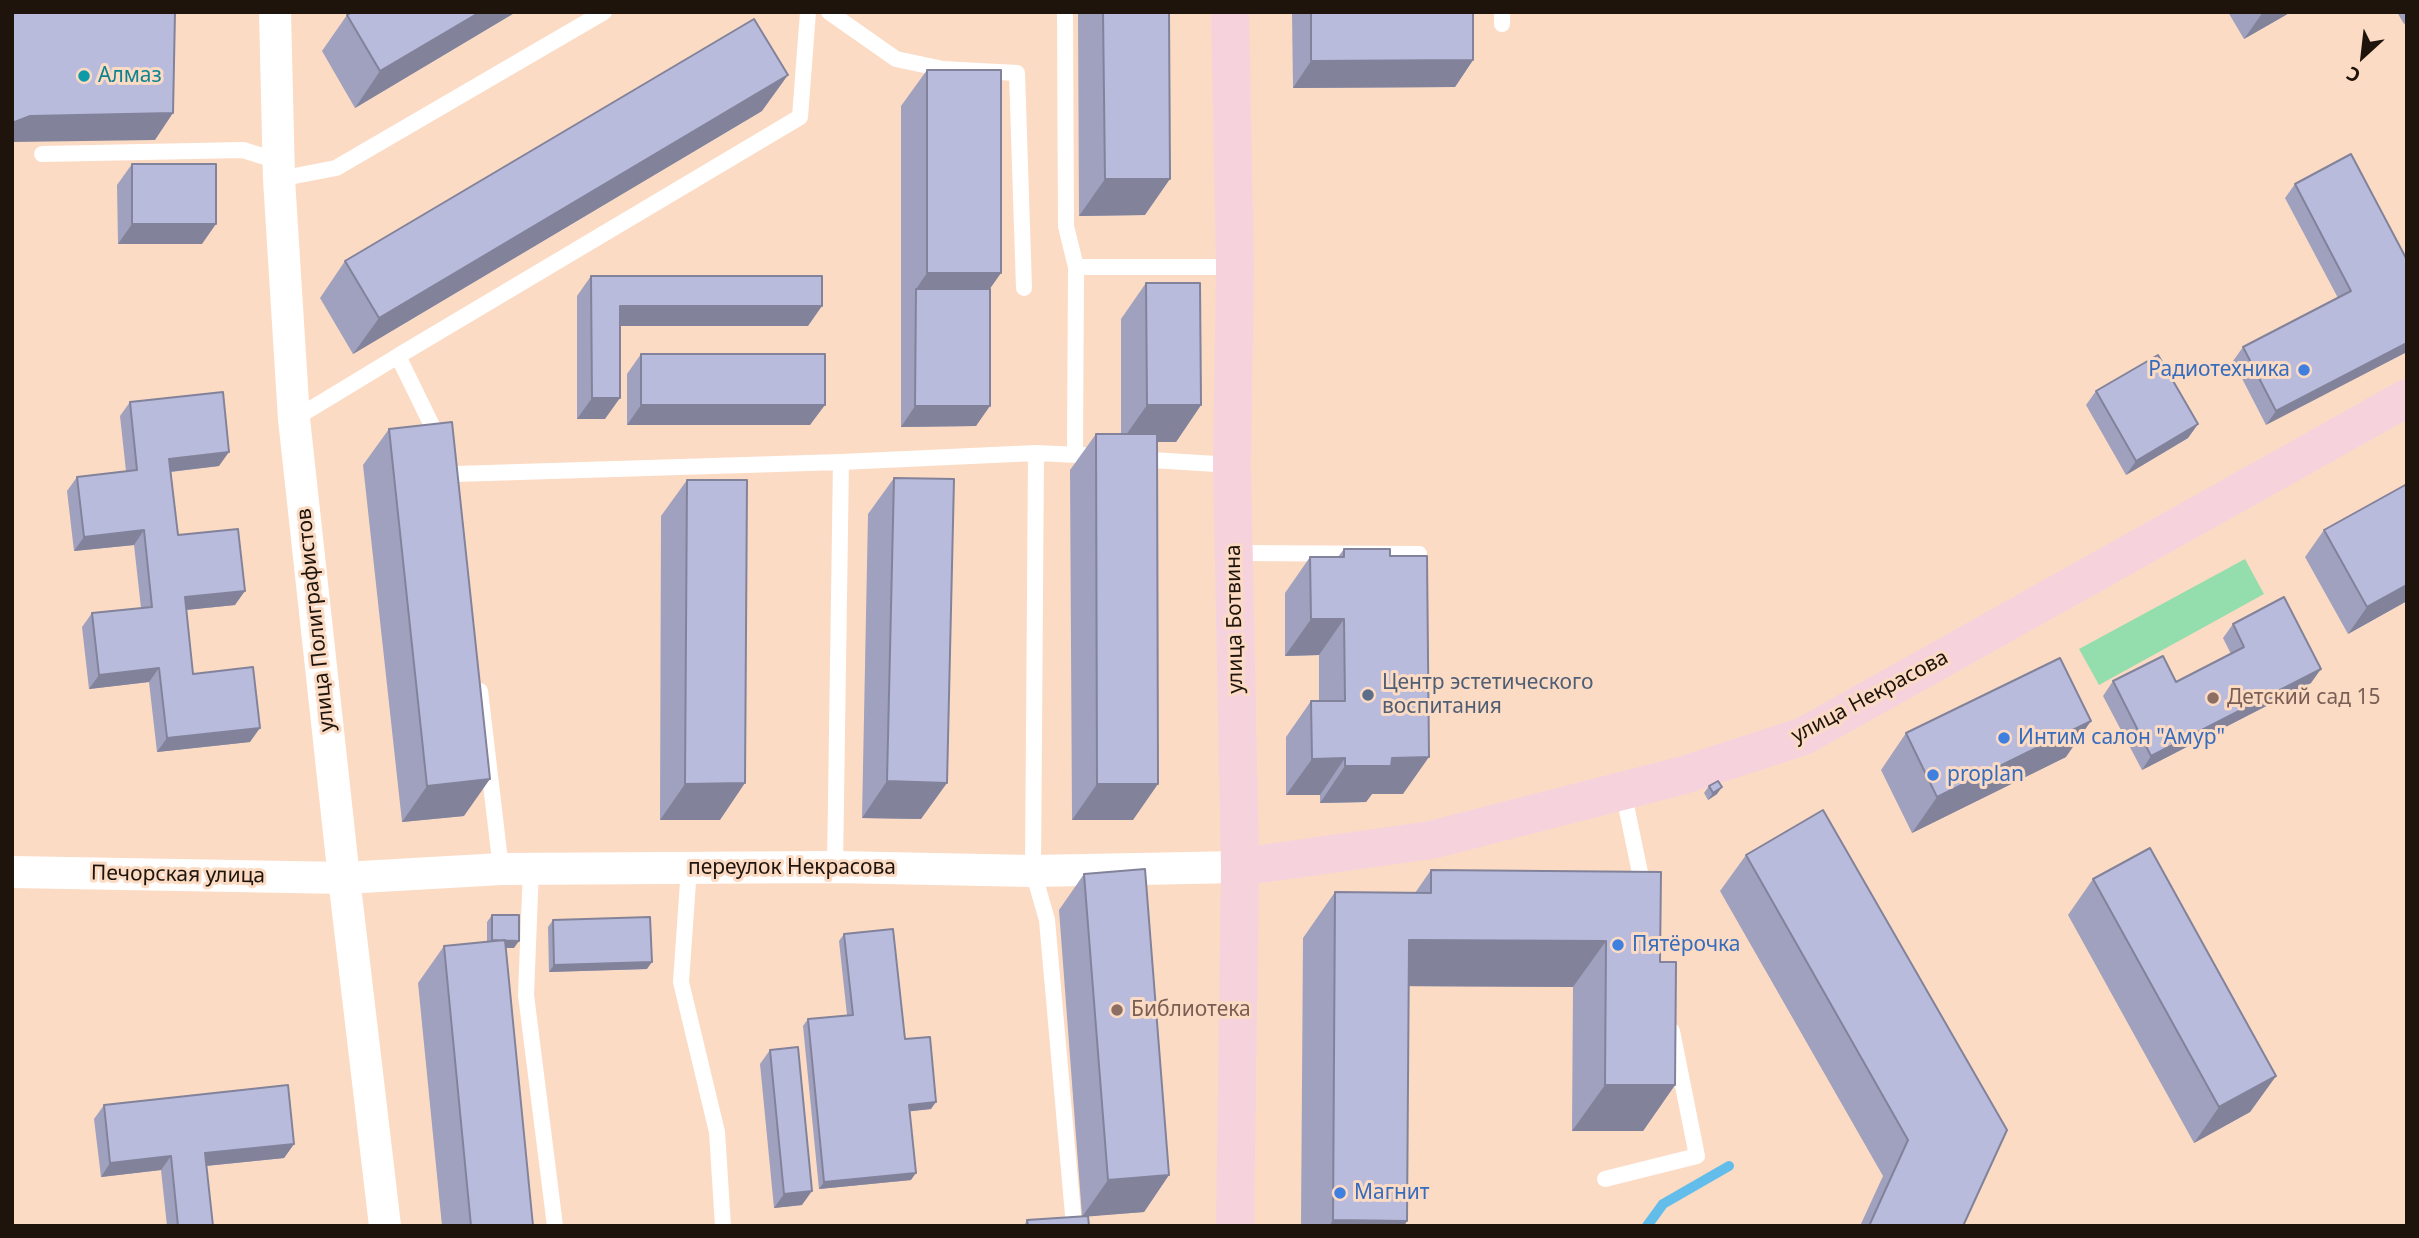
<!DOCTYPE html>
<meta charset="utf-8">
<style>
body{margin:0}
#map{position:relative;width:2419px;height:1238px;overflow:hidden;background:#fcdbc4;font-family:"Noto Sans",sans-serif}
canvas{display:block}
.frame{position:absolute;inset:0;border:14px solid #1f140c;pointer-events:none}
.north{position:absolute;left:2328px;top:21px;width:70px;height:70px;-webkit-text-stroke:5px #fcdbc4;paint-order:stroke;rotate:207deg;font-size:19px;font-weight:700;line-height:28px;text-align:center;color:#1f140c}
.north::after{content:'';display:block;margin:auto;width:24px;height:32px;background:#1f140c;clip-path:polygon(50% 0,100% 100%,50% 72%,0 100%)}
</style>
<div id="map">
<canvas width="2419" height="1238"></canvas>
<div class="frame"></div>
<div class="north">С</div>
</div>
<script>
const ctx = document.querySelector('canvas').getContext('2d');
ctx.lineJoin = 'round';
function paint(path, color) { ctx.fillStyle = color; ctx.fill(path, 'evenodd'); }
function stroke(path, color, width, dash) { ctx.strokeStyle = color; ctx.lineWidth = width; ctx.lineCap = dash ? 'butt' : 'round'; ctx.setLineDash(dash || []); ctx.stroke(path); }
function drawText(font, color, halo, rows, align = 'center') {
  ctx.font = font + ' "Noto Sans",sans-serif'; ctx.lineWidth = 6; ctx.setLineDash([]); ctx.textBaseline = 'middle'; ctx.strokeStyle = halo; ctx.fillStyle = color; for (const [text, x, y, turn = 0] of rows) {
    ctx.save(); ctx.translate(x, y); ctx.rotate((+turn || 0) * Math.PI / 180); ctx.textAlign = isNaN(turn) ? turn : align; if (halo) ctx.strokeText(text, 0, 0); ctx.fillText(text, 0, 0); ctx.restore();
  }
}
paint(new Path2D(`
 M2245 559 2264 594 2099 685 2079 649Z`), '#94ddac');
stroke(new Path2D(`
 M1647 1226 1663 1204 1729 1166`), '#62bdea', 10);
stroke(new Path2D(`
 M829 12 896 59 943 69 1017 73 1024 288
 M1065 12 1066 226 1076 267 1075 455
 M1502 12V24
 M42 154 243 150 278 161
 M279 179 336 168 604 12
 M1076 267H1235
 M398 356 800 117 808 12
 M294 419 398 356 440 442
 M1036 453 1033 871 1047 920 1074 1226
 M1136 459 1232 465
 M455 474 841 462 1036 453 1100 456
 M1234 553 1419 554
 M480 691 501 869
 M1623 791 1644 892
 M835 867 841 462
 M689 868 681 982 717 1132 723 1226
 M531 869 526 995 555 1226
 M1605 1179 1697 1156 1672 1031`), '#fff', 16);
stroke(new Path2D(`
 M275 12 279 179 294 419 344 878 385 1226
 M12 872 344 878 501 869 835 867 1033 871 1240 867`), '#fff', 32);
stroke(new Path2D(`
 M1230 12 1235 267 1232 465 1240 867 1235 1226
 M1240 867 1431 840 1684 775 1804 736 2407 398`), '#f6d2dd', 38);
paint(new Path2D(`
 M352 12H516L355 108 322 51 347 15Z
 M1078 12H1169L1145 215 1079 216Z
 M1292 12H1473V60L1455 87 1293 88Z
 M2228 12H2291L2244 39Z
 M2397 12H2407V22L2404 24Z
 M927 70 990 289 976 426 901 427V106Z
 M762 111 353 354 320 298 345 261Z
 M132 164 202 244H118L117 185Z
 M2295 184 2407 260 2266 425 2233 361 2243 347 2338 298 2285 198Z
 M591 276 808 326H620L605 419H577V296Z
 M1146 283 1201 405 1176 442H1157L1133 820H1072L1070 470 1096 434H1121V319Z
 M641 354 810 425H627V374Z
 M2096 391 2198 424 2188 438 2126 475 2086 405Z
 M130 402 219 466 171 472 178 535 235 605 186 610 193 674 250 742 157 752 149 682 89 689 82 627 92 613 141 608 134 545 74 551 67 491 77 477 126 471 120 416Z
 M389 429 464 816 402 822 363 465Z
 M894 478 921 819 862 818 868 514Z
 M687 480 720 820H660L661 516Z
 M2407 484V601L2348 634 2305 557 2324 530Z
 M1344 549 1403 794H1372L1366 802 1320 803V795H1286V737L1311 701H1319V655L1285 656V593L1310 557H1338Z
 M2233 624 2311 683 2142 770 2103 696 2113 681 2176 682 2231 654 2223 638Z
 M1906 733 2066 757 1912 833 1881 770Z
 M1709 786 1717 794 1708 800 1704 793Z
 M1746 855 1963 1226H1860L1883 1176 1720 891Z
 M1431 870 1660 962 1675 1085 1643 1131H1572L1573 987 1409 986 1407 1221 1404 1226H1301L1303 938 1335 892 1415 893Z
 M1084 874 1169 1175 1144 1212 1088 1216 1089 1226H1024L1027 1220 1082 1216 1059 910Z
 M2093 879 2276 1076 2250 1112 2194 1143 2068 915Z
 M492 915 514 948H505L533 1226H442L418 983 444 946 487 942V922Z
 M553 920 647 969 549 972 548 927Z
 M844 934 905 1039 931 1109 909 1111 911 1180 819 1189 803 1026 808 1019 847 1015 839 941Z
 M770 1050 802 1205 774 1208 760 1064Z
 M104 1105 294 1144 284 1158 206 1166 213 1226H167L161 1170 101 1177 94 1119Z`), '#9fa1be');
paint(new Path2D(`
 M480 12H516L355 108 380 71Z
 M2263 12H2291L2244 39Z
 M1473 60 1455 87 1293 88 1311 61Z
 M788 75 762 111 353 354 379 318Z
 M173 113 155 140 12 142V123L30 116Z
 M1105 179H1170L1145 215 1079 216Z
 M132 224H216L202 244H118Z
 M927 273H1001L975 310 916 289Z
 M620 306H822L808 326H605Z
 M2407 343V352L2266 425 2276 411Z
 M592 398H620L605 419H577Z
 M641 405H825L810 425H627Z
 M1147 405H1201L1176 442H1121Z
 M915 406H990L976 426 901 427Z
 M2198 424 2188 438 2126 475 2136 461Z
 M229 452 219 466 159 473 169 459Z
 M144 530 134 545 74 551 84 537Z
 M2407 585V601L2348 634 2367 607Z
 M245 591 235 605 175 611 185 597Z
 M1311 619H1344L1319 655 1285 656Z
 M159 668 149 682 89 689 99 675Z
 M2321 669 2311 683 2142 770 2151 756Z
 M2091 721 2066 757 1912 833 1937 797Z
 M260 728 250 742 157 752 167 738Z
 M1429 757 1403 794H1372L1366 802 1320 803 1345 766 1392 758Z
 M1345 758 1320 795H1286L1312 759Z
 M490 779 464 816 402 822 427 786Z
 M887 781 947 783 921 819 862 818Z
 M745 783 720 820H660L685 784Z
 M1097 784H1158L1133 820H1072Z
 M1722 787 1717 794 1708 800 1713 793Z
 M492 940 519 941 514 948H487Z
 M1409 940 1606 941 1573 987 1377 986Z
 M652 962 647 969 549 972 554 965Z
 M2276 1076 2250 1112 2194 1143 2219 1107Z
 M1605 1085H1675L1643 1131H1572Z
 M936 1102 931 1109 904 1112 909 1105Z
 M294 1144 284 1158 195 1167 205 1153Z
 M171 1156 161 1170 101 1177 110 1163Z
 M916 1173 911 1180 819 1189 824 1182Z
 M1169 1175 1144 1212 1082 1217 1108 1180Z
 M812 1191 802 1205 774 1208 784 1194Z
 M1333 1220 1407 1221 1404 1226H1329Z`), '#82839b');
const building = new Path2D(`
 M12 12H175L173 113 30 116 12 123Z
 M352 12H480L380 71 347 15Z
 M1103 12H1169L1170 179H1105Z
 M1311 12H1473V60L1311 61Z
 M754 19 788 75 379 318 345 261Z
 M927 70H1001V273H927Z
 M2351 154 2407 260V343L2276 411 2243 347 2351 291 2295 184Z
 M132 164H216V224H132Z
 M591 276H822V306H620V398H592Z
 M1146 283H1200L1201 405H1147Z
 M916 289H990V406H915Z
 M641 354H825V405H641Z
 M2158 355 2198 424 2136 461 2096 391Z
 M223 392 229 452 169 459 178 535 238 529 245 591 185 597 193 674 253 667 260 728 167 738 159 668 99 675 92 613 152 607 144 530 84 537 77 477 137 470 130 402Z
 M452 422 490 779 427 786 389 429Z
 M1096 434H1157L1158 784H1097Z
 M894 478 954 479 947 783 887 781Z
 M687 480H747L745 783 685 784Z
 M2407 484V585L2367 607 2324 530Z
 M1344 549H1390V556H1427L1429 757 1392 758 1391 766H1345V758L1312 759 1311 701H1345L1344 619H1311L1310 557H1344Z
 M2284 597 2321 669 2151 756 2113 681 2163 656 2176 682 2244 647 2233 624Z
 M2060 658 2091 721 1937 797 1906 733Z
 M1718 781 1722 787 1713 793 1709 786Z
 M1823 810 2007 1130 1963 1226H1869L1908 1140 1746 855Z
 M2150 848 2276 1076 2219 1107 2093 879Z
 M1145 869 1169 1175 1108 1180 1084 874Z
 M1431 870 1661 872 1660 962H1676L1675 1085H1605L1606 941 1409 940 1407 1221 1333 1220 1335 892 1431 893Z
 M492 915H519V941L492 940Z
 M650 917 652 962 554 965 553 920Z
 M893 929 905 1039 930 1037 936 1102 909 1105 916 1173 824 1182 808 1019 853 1015 844 934Z
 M505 940 533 1226H471L444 946Z
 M798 1047 812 1191 784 1194 770 1050Z
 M288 1085 294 1144 205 1153 213 1226H178L171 1156 110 1163 104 1105Z
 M1088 1216 1089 1226H1028L1027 1220Z`);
paint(building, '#b9bbdd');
stroke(building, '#82839b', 2);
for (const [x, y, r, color] of [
 [84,76,7,"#0f9aa8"],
 [2304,370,7,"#3f7fe0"],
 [1368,695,7,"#5c6f8a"],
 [2213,698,7,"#8d6e63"],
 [2004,738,7,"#3f7fe0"],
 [1933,775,7,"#3f7fe0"],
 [1618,945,7,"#3f7fe0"],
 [1117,1010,7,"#8d6e63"],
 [1340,1193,7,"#3f7fe0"]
]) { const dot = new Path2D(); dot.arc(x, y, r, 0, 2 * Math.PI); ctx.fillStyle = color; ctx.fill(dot); stroke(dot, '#fcdbc4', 2.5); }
drawText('21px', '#0d838f', '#fcdbc4', [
 ["Алмаз",98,76]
], 'left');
drawText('21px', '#366cbe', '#fcdbc4', [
 ["Радиотехника",2290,370,"right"],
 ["Интим салон \"Амур\"",2018,738],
 ["proplan",1947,775],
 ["Пятёрочка",1632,945],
 ["Магнит",1354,1193]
], 'left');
drawText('21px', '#1f140c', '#fcdbc4', [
 ["улица Ботвина",1235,619,-91],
 ["улица Полиграфистов",316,620,-96],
 ["улица Некрасова",1870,697,-28],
 ["переулок Некрасова",792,868],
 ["Печорская улица",178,875,1]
]);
drawText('21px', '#4e5e75', '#fcdbc4', [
 ["Центр эстетического",1382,683],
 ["воспитания",1382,707]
], 'left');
drawText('21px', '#785e54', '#fcdbc4', [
 ["Детский сад 15",2227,698],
 ["Библиотека",1131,1010]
], 'left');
</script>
